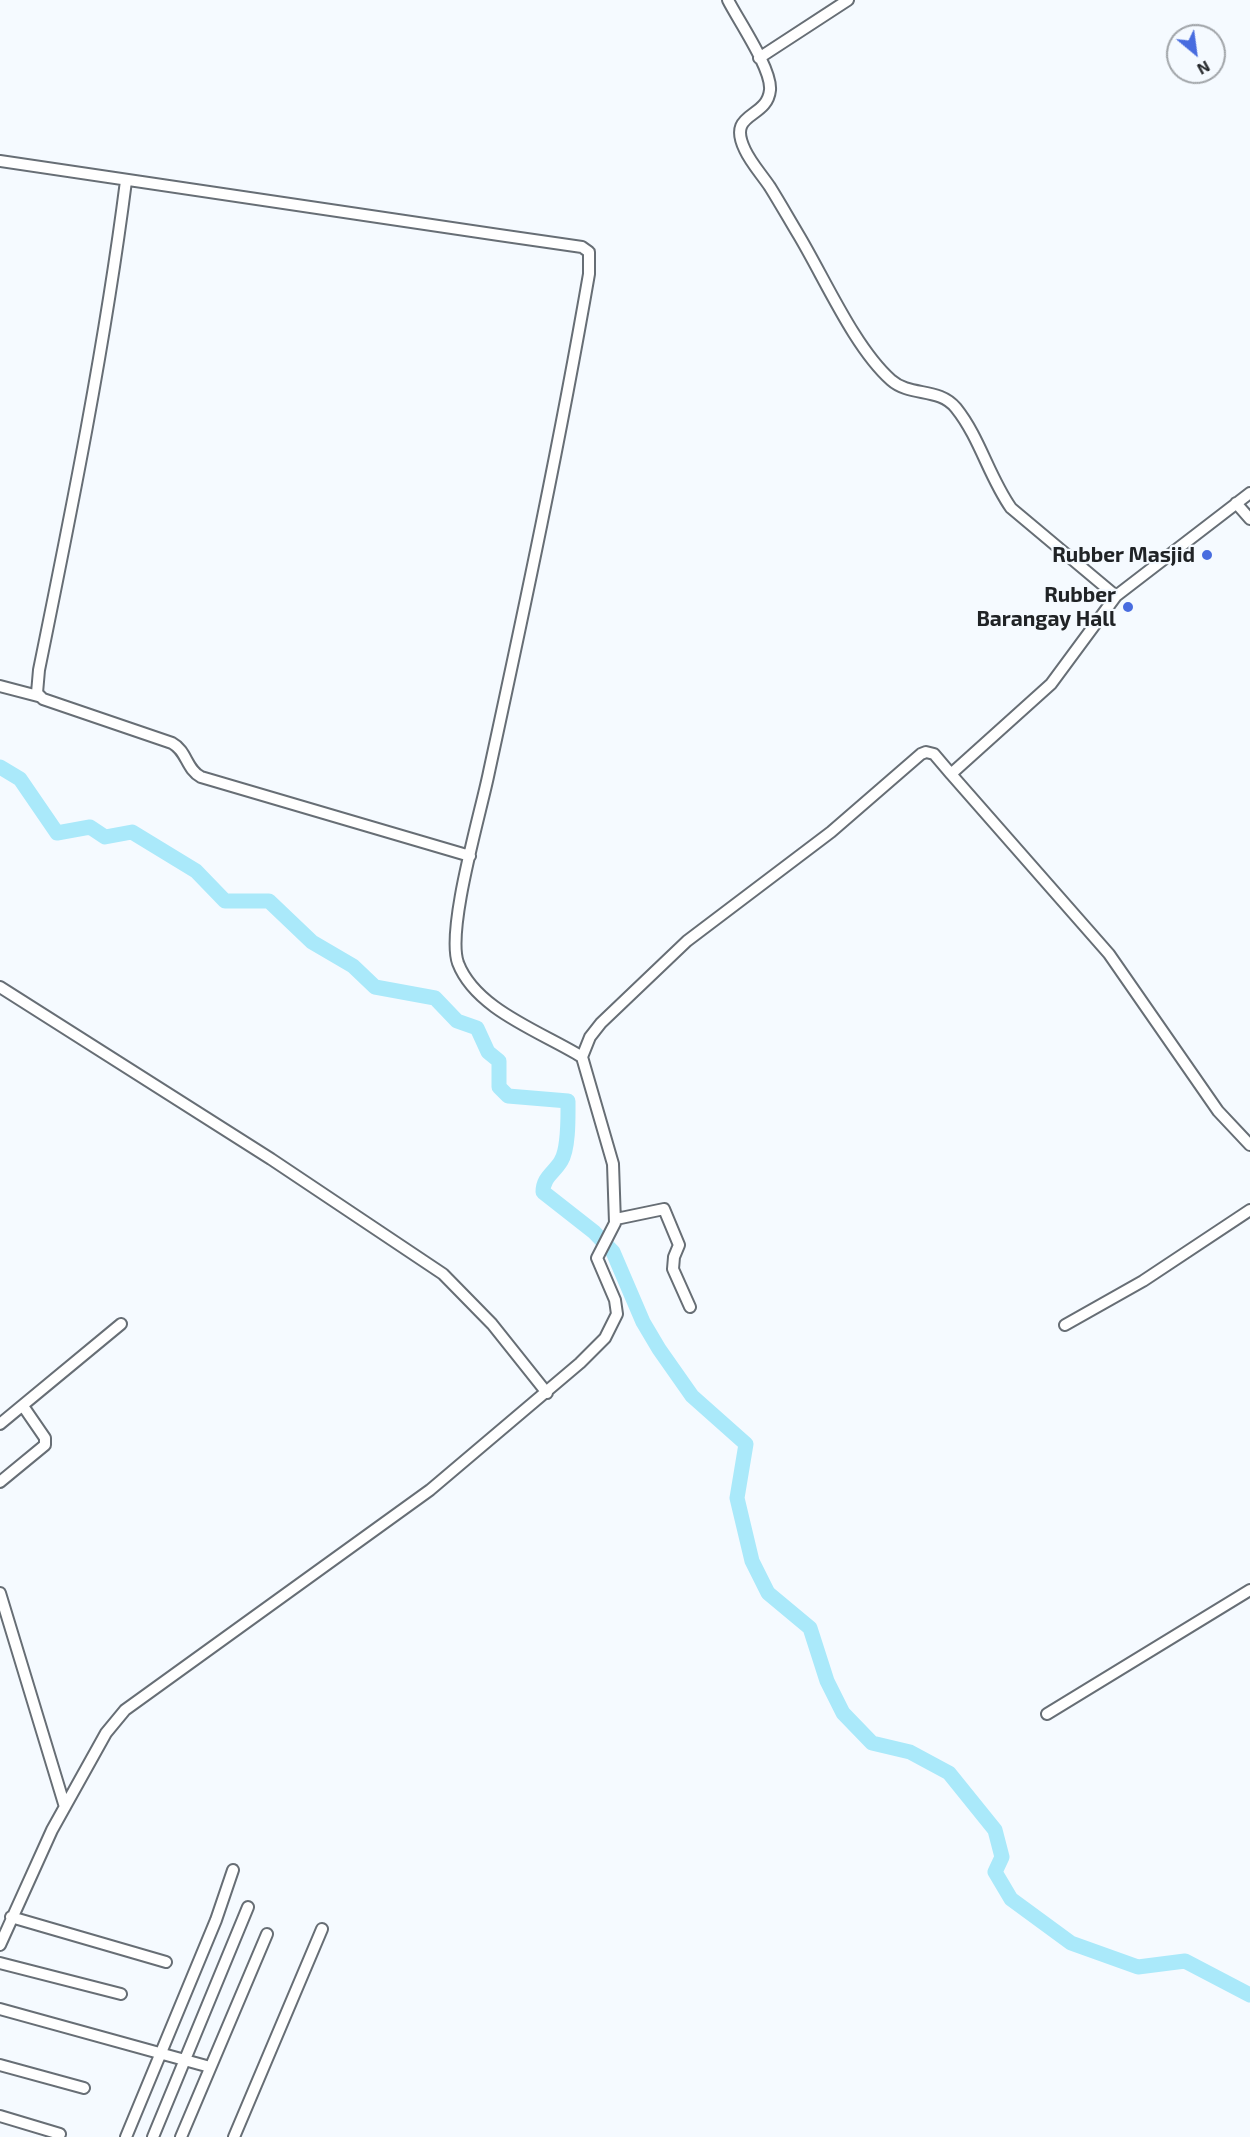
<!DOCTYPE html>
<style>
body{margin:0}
#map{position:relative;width:1250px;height:2137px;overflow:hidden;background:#f5faff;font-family:"Exo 2",sans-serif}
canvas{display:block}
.north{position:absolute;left:1166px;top:24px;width:60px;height:60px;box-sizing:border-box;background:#f5faff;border:2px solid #a0a4a8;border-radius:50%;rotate:151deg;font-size:16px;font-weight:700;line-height:24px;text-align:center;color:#202326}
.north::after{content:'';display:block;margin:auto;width:21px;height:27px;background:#486cdf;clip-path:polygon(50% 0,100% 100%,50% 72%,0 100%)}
</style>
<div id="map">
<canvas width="1250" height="2137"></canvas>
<div class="north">N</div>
</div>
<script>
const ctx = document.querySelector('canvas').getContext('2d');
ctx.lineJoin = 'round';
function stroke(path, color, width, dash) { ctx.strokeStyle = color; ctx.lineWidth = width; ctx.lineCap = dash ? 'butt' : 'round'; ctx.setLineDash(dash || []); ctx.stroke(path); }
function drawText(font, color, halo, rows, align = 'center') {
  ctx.font = font + ' "Exo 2",sans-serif'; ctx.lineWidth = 4.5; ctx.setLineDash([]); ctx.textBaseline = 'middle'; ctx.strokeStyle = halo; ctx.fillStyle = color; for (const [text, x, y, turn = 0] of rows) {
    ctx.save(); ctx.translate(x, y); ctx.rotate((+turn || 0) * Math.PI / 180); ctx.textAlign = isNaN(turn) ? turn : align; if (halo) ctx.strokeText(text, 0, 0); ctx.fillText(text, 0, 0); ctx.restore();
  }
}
stroke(new Path2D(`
 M0 767 20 779 57 833 90 827 105 837 132 832 196 871 225 901H269L312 942 353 966 375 987 435 998 457 1021 477 1028 488 1052 499 1061V1087L508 1096 568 1101C568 1115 569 1148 561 1161 554 1173 543 1177 543 1192L594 1232 613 1252 643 1322 659 1349 692 1396 746 1444 737 1498 752 1561 768 1593 810 1628 827 1681 843 1713 872 1743 910 1752 949 1773 995 1830 1002 1857 995 1872 1011 1899 1071 1943 1138 1967 1185 1961 1250 1995`), '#aae9fa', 15);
const minor = new Path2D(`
 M728 0C738 20 772 69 770 90 767 120 726 111 745 150 751 163 762 175 770 187 780 203 789 219 798 234 824 277 854 347 891 380 910 397 939 387 956 408 980 438 989 477 1011 508L1116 596
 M759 58 848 0
 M0 161 499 235 582 247 589 252V274C560 441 525 606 489 772 481 812 446 929 458 963 476 1010 542 1032 582 1057
 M126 181C105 345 72 508 39 670L37 693 43 699 172 743C187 751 186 769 201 777L470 856
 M1236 503 1250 519
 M0 686 38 696
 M951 774 1109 954 1218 1111 1250 1145
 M0 987 271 1159 443 1274 492 1324 547 1393
 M616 1219 664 1209 679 1245 674 1257 673 1269 690 1307
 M1065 1325 1143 1281 1250 1210
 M0 1424 121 1324
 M0 1482 45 1445V1438L23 1406
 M0 1593 65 1807
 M1047 1714 1250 1590
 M11 1917 166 1962
 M0 1945 52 1830 106 1733 125 1710 430 1490 580 1363 605 1338 617 1314 615 1300 597 1258 615 1223 613 1164 582 1057 590 1037 601 1023 687 941 831 832 921 754 926 752 934 754 951 774 1051 684 1116 596 1250 493
 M0 1963 121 1994
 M0 2009 210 2067
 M0 2065 84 2088
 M0 2116 60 2134
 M126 2137 216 1920 233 1870
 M153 2137 248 1907
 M181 2137 267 1934
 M234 2137 322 1929`);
stroke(minor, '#676e75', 14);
stroke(minor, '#fff', 10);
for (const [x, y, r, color] of [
 [1207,555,6,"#486cdf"],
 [1128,607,6,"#486cdf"]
]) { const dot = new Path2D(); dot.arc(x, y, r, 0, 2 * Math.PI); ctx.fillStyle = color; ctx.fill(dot); stroke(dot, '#f5faff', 2); }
drawText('bold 21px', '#202326', '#f5faff', [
 ["Rubber Masjid",1195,555],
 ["Rubber",1116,595],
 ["Barangay Hall",1116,619]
], 'right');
</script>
